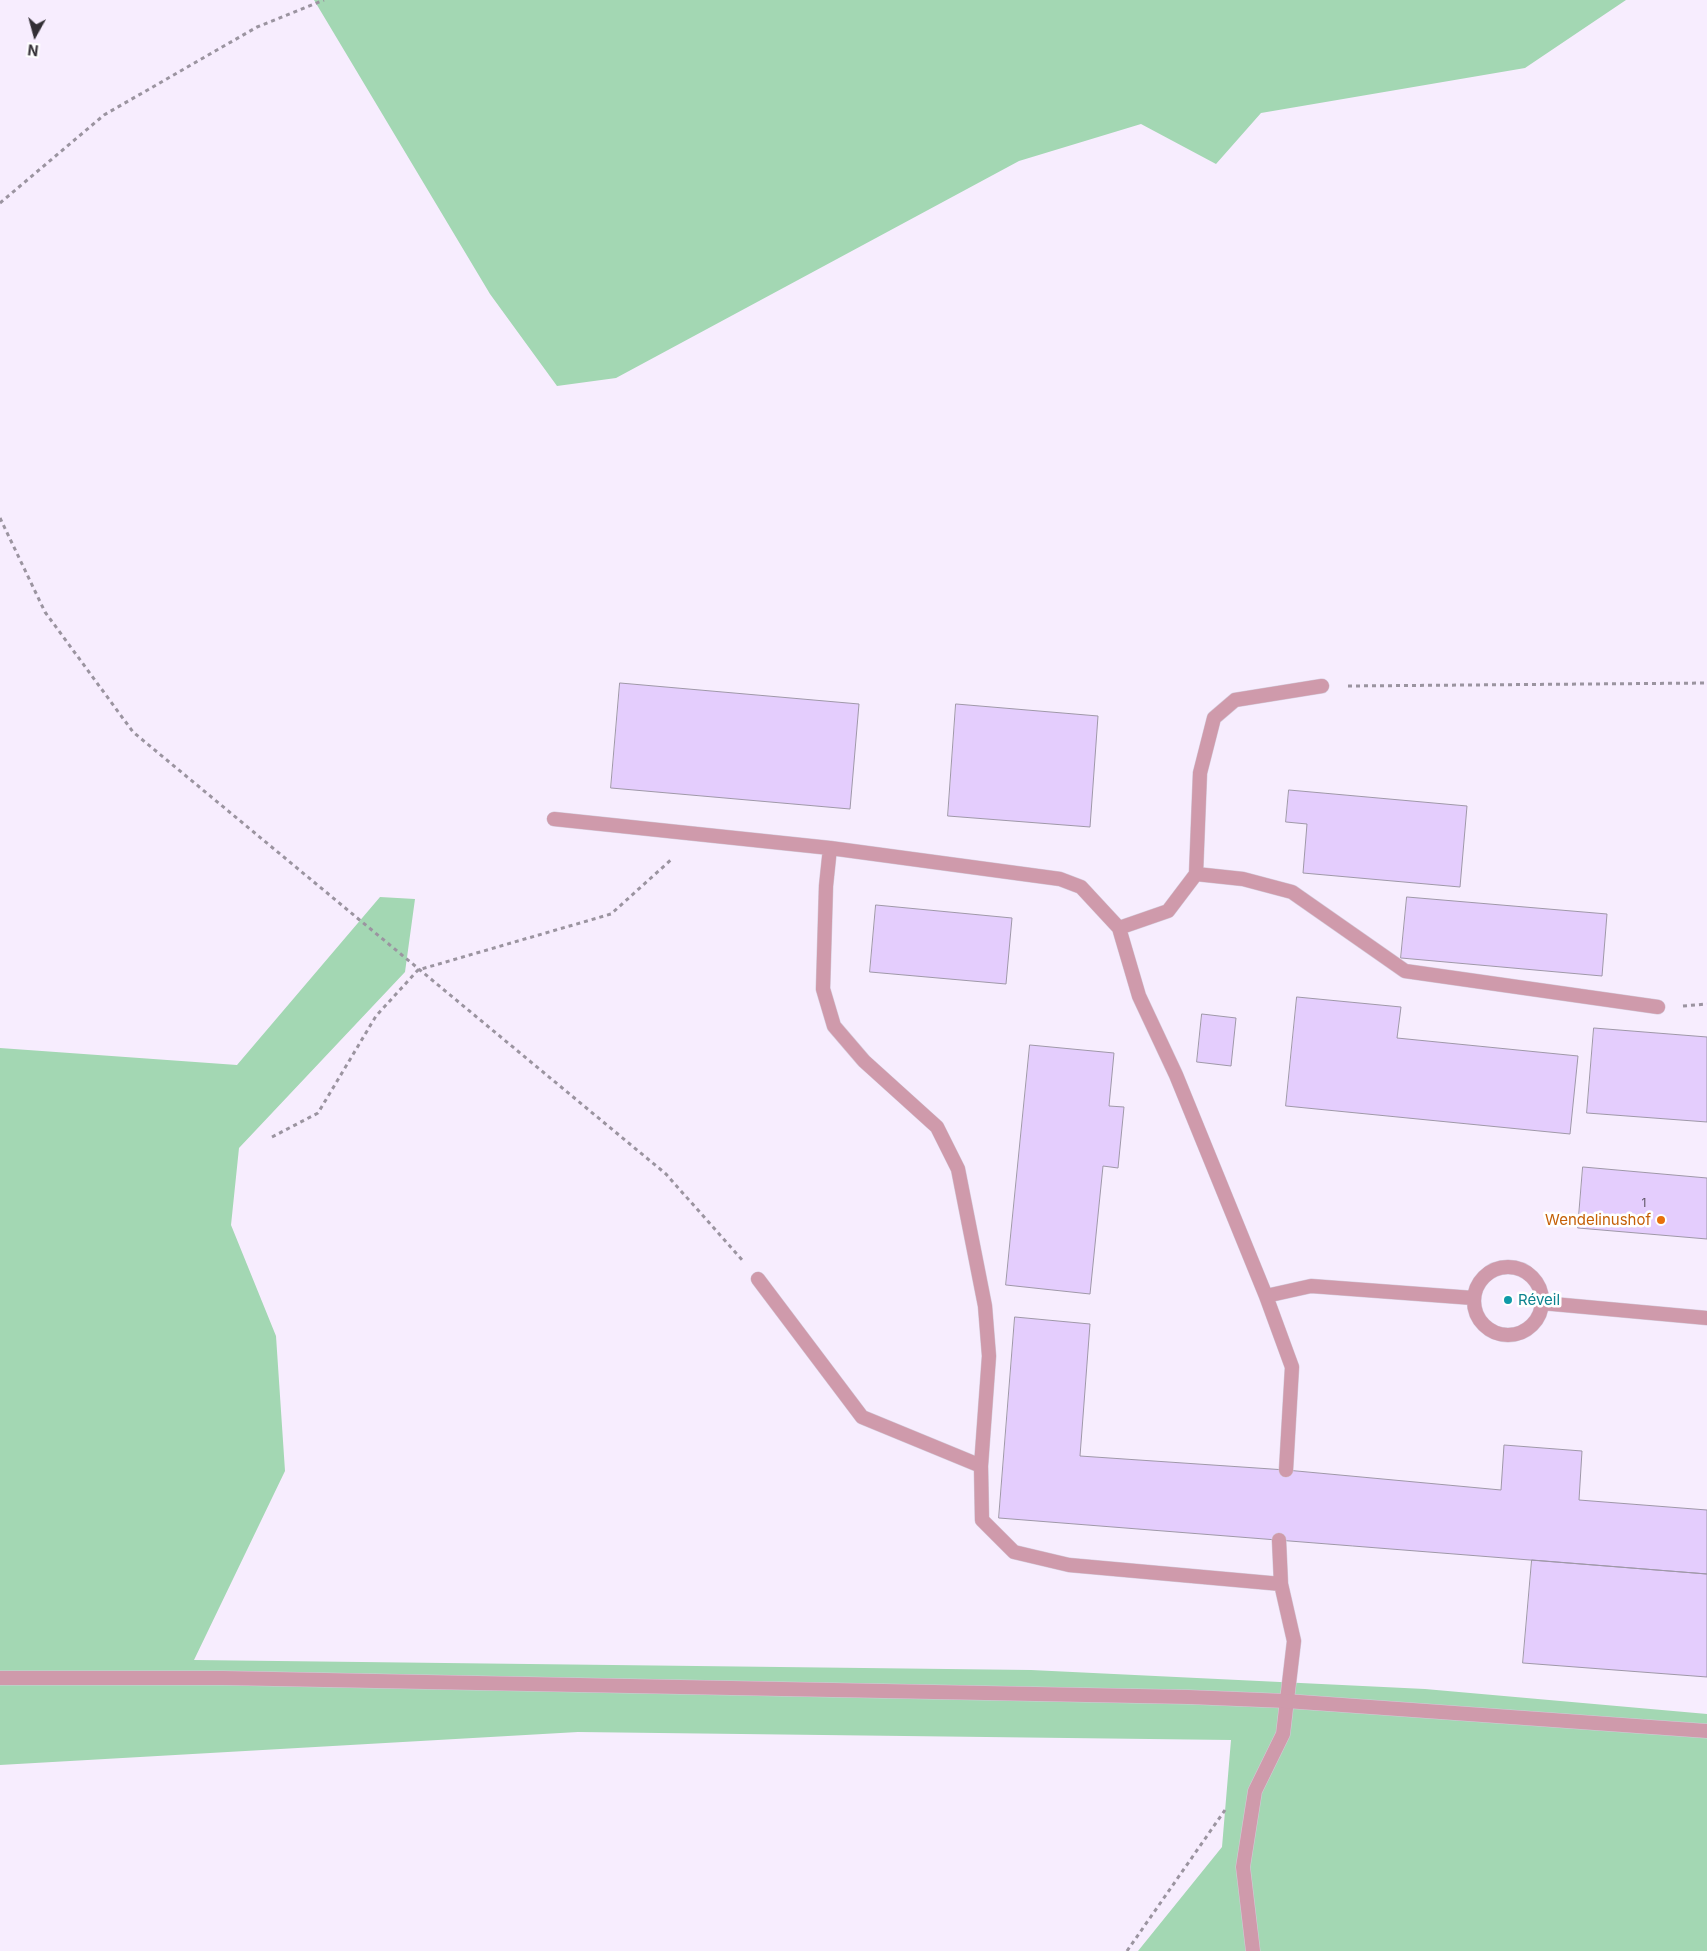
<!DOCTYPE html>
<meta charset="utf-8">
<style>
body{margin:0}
#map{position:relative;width:1707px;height:1951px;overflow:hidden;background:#f7edfe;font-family:Inter,sans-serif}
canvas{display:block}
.north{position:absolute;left:10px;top:10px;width:50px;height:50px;-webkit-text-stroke:4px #fff;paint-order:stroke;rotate:187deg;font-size:14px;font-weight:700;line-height:20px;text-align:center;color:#332f35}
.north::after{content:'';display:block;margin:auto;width:18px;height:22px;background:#332f35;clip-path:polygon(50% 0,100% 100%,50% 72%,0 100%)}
</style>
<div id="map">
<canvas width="1707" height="1951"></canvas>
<div class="north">N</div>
</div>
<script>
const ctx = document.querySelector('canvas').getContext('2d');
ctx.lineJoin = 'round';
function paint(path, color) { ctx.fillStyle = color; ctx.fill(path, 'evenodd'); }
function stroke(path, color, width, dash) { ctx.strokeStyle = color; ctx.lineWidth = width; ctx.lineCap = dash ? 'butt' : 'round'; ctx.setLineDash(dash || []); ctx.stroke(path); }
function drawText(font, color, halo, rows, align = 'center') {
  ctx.font = font + ' Inter,sans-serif'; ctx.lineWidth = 5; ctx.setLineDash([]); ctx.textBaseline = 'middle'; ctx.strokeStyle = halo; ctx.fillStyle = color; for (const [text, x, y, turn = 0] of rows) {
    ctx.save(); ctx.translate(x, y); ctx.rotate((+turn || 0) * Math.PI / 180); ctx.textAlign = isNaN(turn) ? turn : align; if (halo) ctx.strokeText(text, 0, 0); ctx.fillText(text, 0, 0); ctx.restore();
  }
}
paint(new Path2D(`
 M314 0H1626L1525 68 1261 113 1216 164 1141 124 1019 161 616 378 557 386 490 294Z
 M380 897 415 899 405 972 239 1148 231 1225 276 1336 285 1471 194 1660 1031 1670 1425 1689 1707 1714V1951H1138L1222 1847 1231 1740 578 1732 0 1765V1048L237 1065Z`), '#a3d7b3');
const building = new Path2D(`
 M620 683 859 704 850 809 611 788Z
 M956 704 1098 716 1090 827 948 816Z
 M1289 790 1467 806 1460 887 1303 873 1307 824 1286 822Z
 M1407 897 1607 914 1602 976 1401 958Z
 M876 905 1012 918 1006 984 870 972Z
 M1297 997 1401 1007 1397 1038 1578 1056 1570 1134 1286 1106Z
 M1202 1014 1236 1018 1231 1066 1197 1062Z
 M1594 1028 1707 1037V1122L1587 1113Z
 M1030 1045 1114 1053 1109 1106 1124 1107 1118 1168 1103 1166 1090 1294 1006 1285Z
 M1583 1167 1707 1178V1239L1578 1228Z
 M1015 1317 1090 1324 1080 1456 1286 1470 1501 1490 1504 1445 1582 1451 1579 1500 1707 1510V1574L999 1518Z
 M1532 1560 1707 1574V1677L1523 1663Z`);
paint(building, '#e4cdfd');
stroke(building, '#9f98a8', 1);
const service = new Path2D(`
 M554 819 830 848 1060 879 1081 887 1119 928 1139 996 1176 1075 1266 1296 1292 1367 1286 1470
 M830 848 826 886 823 989 834 1026 864 1061 937 1127 958 1169 985 1306 989 1356 981 1466 982 1520 1014 1552 1069 1565 1281 1584
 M1196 874 1243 879 1292 892 1405 971 1658 1007
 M1119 928 1168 911 1196 874 1200 773 1214 718 1235 700 1322 686
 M1474 1301a34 34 0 1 1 68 0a34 34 0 1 1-68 0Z
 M758 1279 862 1417 981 1466
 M1266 1296 1311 1286 1473 1298
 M1542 1303 1707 1318
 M1253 1951 1243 1867 1255 1791 1283 1734 1294 1641 1281 1584 1279 1540`);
const tertiary = new Path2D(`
 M0 1678H223L1188 1697 1286 1701 1707 1731`);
stroke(service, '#d4cbda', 15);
stroke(tertiary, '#d4cbda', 15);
stroke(new Path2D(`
 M0 203 104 115 257 27 324 0
 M0 518 45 612 133 732 666 1174 743 1261
 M1348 686 1707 683
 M1683 1006 1707 1004
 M272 1137 318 1113 376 1016 418 970 611 914 673 858
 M1127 1951 1225 1810`), '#9b94a0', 3, [4, 4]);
stroke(service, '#cf9aab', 14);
stroke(tertiary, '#cf9aab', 14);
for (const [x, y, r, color] of [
 [1661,1220,5,"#e8710a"],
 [1508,1300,5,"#0f9aa8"]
]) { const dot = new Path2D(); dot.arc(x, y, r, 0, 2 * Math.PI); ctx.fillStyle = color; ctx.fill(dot); stroke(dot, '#fff', 2); }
drawText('12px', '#5f5667', null, [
 ["1",1644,1203]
]);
drawText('15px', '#c56008', '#fff', [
 ["Wendelinushof",1651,1220]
], 'right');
drawText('15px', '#0d838f', '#fff', [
 ["Réveil",1518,1300]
], 'left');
</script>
